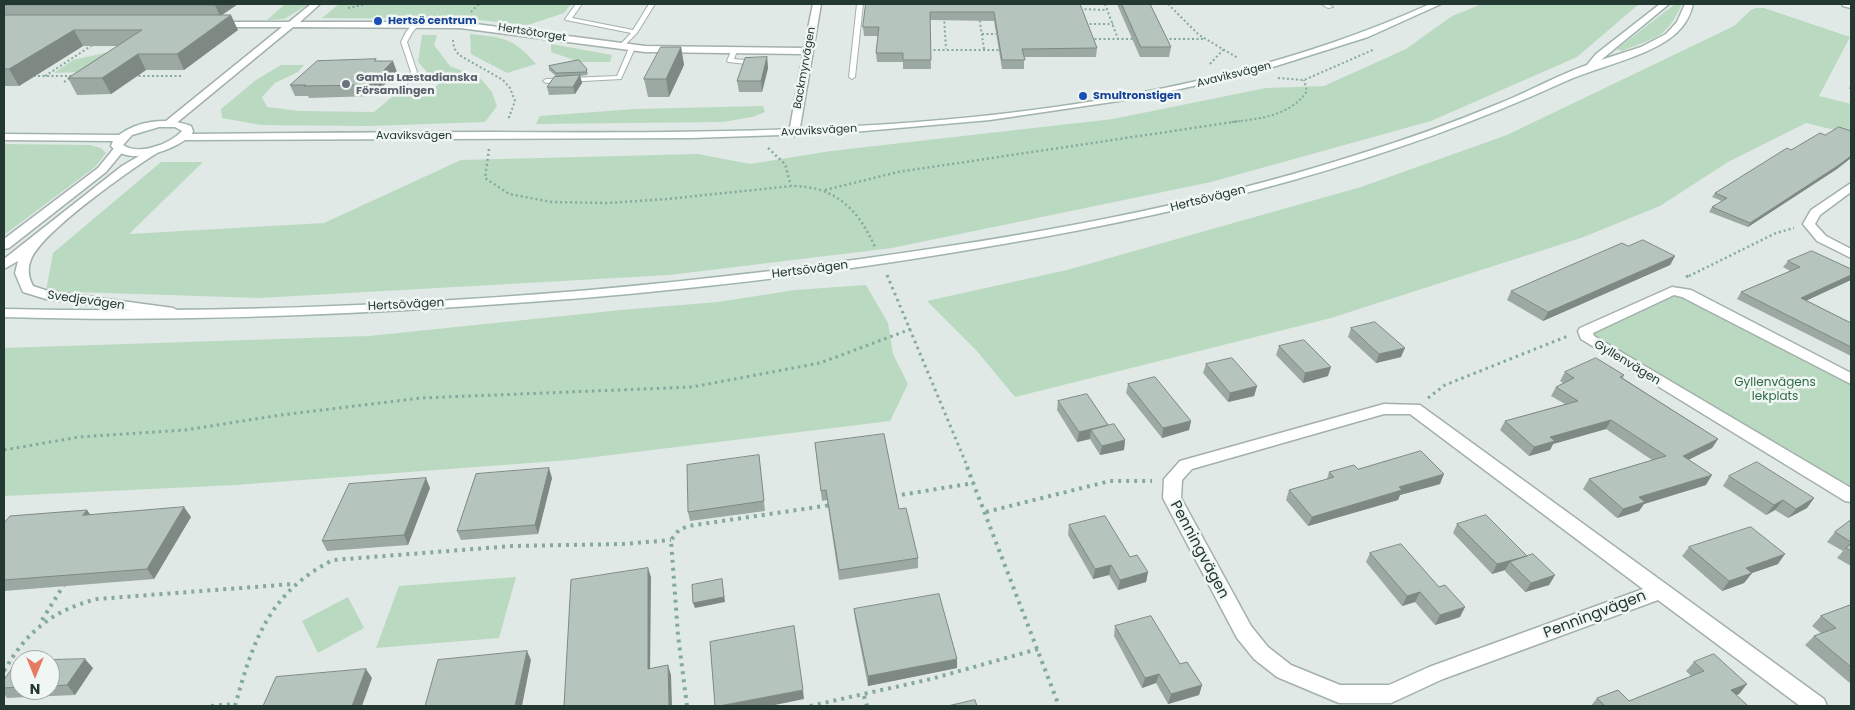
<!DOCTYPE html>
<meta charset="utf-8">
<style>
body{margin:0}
#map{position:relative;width:1855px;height:710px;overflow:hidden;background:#e0e9e5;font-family:Poppins,sans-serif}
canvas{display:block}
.frame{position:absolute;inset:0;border:5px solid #223831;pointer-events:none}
.north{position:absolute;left:10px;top:650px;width:50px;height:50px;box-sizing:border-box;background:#f0f6f3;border:1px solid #9eaaa5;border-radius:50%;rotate:180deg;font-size:14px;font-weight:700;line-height:20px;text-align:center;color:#223831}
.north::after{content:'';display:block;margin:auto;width:18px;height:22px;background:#e67b61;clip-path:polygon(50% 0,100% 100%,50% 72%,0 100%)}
</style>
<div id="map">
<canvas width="1855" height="710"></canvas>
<div class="frame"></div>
<div class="north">N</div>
</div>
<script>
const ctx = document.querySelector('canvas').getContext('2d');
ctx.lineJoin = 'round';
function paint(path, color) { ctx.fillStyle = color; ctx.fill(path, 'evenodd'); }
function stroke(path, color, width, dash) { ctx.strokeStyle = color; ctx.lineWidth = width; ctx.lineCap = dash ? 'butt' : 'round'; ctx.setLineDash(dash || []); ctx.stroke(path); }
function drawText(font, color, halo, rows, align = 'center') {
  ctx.font = font + ' Poppins,sans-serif'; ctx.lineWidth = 5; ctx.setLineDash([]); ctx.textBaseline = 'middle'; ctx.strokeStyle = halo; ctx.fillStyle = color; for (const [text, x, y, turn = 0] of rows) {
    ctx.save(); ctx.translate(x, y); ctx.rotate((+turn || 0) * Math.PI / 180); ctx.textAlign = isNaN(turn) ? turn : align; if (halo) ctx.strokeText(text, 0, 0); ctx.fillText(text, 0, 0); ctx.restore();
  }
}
paint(new Path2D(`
 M285 4H309L284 19 267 20Z
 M339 4H571L564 13 528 25 469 19 322 18Z
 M1482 4H1639L1577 57 1431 121 1211 182 892 248 669 275 259 298 46 291 53 253 161 162H203L129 234 324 223 461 160 698 154 750 164 831 151 1113 119 1266 88 1324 86 1406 49 1452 16Z
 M1675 4H1682C1666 39 1656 37 1622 51L1617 49Z
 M1756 8H1764L1850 37 1819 96 1851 104V134L1806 123 1728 162 1660 206 1581 238 1331 318 1015 397 976 350 927 301 1067 270 1361 187 1507 135 1734 26 1751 10Z
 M470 34C505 38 512 37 536 64L507 73 471 54Z
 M422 35H437L434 45 450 66 480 78 492 92 497 106 485 122 369 126 261 125 222 118 221 109 256 80 281 65H304L298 72 275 83 262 97 267 107 299 111 374 112 392 97 433 91 442 79 428 73 418 62Z
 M551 44 612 55 610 62H580L551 52Z
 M109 52 85 72 54 73 73 60Z
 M763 106 765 112 752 117 723 122 536 124 540 116 635 109Z
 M4 144 90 145 101 148 106 153 95 167 4 235Z
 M866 285 888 323 893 354 908 384 890 421 570 460 235 485 4 496V348L369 336 621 310 718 302 795 290Z
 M1672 291 1687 294 1851 380V496L1825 482 1584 331Z
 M516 577 499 638 376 648 399 586Z
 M348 597 364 628 318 653 302 621Z`), '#bad9c1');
const lane = new Path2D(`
 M576 4H582L572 18 633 30 649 4H655L637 33 621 49 618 47 631 33 566 20 565 19Z
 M857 4H863L855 77 852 79 849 77Z
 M1321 4H1328L1333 7 1328 8Z
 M414 23 419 24 412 33 407 42 417 72 404 87 402 88 399 86 411 72 401 42 406 32Z
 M632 46 635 48 621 79 546 83 543 81 546 79 617 76 629 48Z
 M734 49 737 51 734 59 756 61 759 63 756 65 728 62 727 61 731 51Z`);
const street = new Path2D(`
 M311 4H320L300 22H460L645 46 804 48 813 4H821L799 133 794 136 789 133 803 54 645 52 460 28 293 27 174 125H166V121L282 27H216L211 24 213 22H289Z
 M119 146 125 149 106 172 9 248 4 249V239L98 168 115 147Z
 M156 146 160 147V151C130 170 47 228 32 257 27 267 28 277 33 286L48 291 173 308 180 312 178 315 173 316 46 299 23 292 15 273 18 261 4 269V259L122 166Z
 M1851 183V192L1820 215 1815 224 1826 236 1851 249V258L1817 241 1803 224 1811 210Z
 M1672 287 1691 290 1851 373V384L1682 297 1674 295 1593 333 1594 336 1851 488V502L1845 501 1581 339 1578 331 1580 328Z
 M1384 404 1420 405 1824 699 1827 706H1800L1658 600 1443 679 1391 703H1339L1277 677 1254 659 1237 638 1163 498 1164 479 1180 461ZM1384 414H1410L1643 589 1429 667 1389 685H1340L1291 665 1268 647 1251 626 1181 498 1182 480 1192 469Z`);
const secondary = new Path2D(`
 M1430 4H1441L1368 37 1257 72 1139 98 990 120 841 133 691 138 185 140C167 152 128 166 111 146L113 141 4 140V134L119 135C139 120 168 117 191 126L193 131 192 134C293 133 393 132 494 132 803 134 1145 133 1430 4ZM159 127H175L182 131C170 144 139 156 123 145L132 135Z
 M1660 4H1669L1601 60 1641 47 1666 34 1677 22 1685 4H1693C1691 12 1688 20 1682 27 1660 55 1598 66 1564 82 1387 163 1200 210 1009 243 868 268 726 286 583 298 390 313 197 323 4 317V309C290 315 578 299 861 259 1027 236 1193 207 1353 156 1402 141 1450 124 1498 104 1528 92 1556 76 1587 65L1596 54Z
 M1842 4H1851V8L1843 6Z`);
stroke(lane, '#a3b0ab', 2);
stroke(street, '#a3b0ab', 3);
stroke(secondary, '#a0b4ac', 3);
stroke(new Path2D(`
 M235 4H244
 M1105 4 1118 39
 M1168 4 1199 35 1238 58
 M348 8 367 4
 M1080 9 1107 10
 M471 12 479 4
 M979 16 984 49
 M944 17 946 49
 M1085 24H1113
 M982 34H996
 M1090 39H1136
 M1165 39H1204
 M453 40 454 48 459 55 503 80 510 88 515 101 508 120
 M929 50H1003
 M1210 64 1223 50
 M29 76H73
 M45 76 94 44
 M134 76H183
 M1278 78 1304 80 1375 49
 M64 82 70 78
 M1232 122C1258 119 1291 116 1307 91L1304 80`), '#83aa9c', 2, [2, 2.5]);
stroke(new Path2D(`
 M768 148 785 164 791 186
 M489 149 485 178 509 194 552 202 608 203 667 199 792 186C835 186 858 209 875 247
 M825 190 898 172 1240 121
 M1689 276 1776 233 1794 228`), '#83aa9c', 2.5, [2, 3]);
stroke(new Path2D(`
 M887 275 968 468
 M1686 277 1691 274
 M1428 398 1445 385 1568 336
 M4 450 79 437 185 430 281 415 421 398 692 387 820 363 911 329`), '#83aa9c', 3, [2.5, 4]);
stroke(new Path2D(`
 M967 467 1059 706
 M894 496 974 483
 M986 512 1110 481H1152
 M42 620 65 583
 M4 671C26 632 53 610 97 599L293 584
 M864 696 867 706
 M211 706 235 704
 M235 706C253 641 269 592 333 560L512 546 623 544 671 540
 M687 706 678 635 671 540 679 530 688 526 831 505
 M810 706 931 679 1038 649`), '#83aa9c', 4, [3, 5]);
paint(lane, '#fff');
paint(street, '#fff');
paint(secondary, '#fff');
paint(new Path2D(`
 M4 4H238L222 15 238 30 184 70H146L111 94 77 95 68 78 118 46H83L19 86H4Z
 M866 4H1080L1097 48 1096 57H1024V69H1002L994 21 930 20 931 69H903V62H877L876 53 878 36H864L863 27Z
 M1117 4H1150L1171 47 1169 57H1140Z
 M681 47 684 65 669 97H648L644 79Z
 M767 57 768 68 762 92H739L737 81Z
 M579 60 588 73 587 75 580 76 582 83 575 94 549 95 547 87 557 77 549 70V66Z
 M377 61 397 72 373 96 309 98 308 96H295L290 85Z
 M1851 82V89H1849Z
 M1851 131V158L1837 169 1748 227 1709 212 1712 207 1722 201 1712 197 1715 193 1791 150 1825 135Z
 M1675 256 1670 265 1543 321 1507 300 1511 291Z
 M1788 261 1851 269V280L1806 300 1851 323V356L1737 299 1741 292 1790 271 1783 267Z
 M1351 328 1401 357 1376 363 1348 337Z
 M1279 346 1328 376 1303 383 1276 355Z
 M1206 364 1257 386 1254 396 1228 402 1203 373Z
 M1565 372 1624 375 1623 378 1718 439 1712 448 1688 460 1706 485 1644 504 1639 511 1617 518 1583 489 1589 479 1652 460 1606 429 1553 444 1550 450 1529 456 1500 430 1505 421 1565 404 1551 396 1556 387 1563 383 1560 381Z
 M1128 384 1191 421 1189 430 1162 438 1126 393Z
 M1058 401 1108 425 1125 440 1124 450 1100 455 1090 439 1077 442 1057 410Z
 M815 443 899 509 918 558V568L839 580 827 500 822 501Z
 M759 455 765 511 690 521 688 512Z
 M1358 469 1440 484 1400 495 1398 500 1308 526 1286 500 1289 490 1327 479 1329 472Z
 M1729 476 1814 498 1807 508 1788 518 1775 510 1766 515 1723 486Z
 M552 478 538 534 461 540 457 531Z
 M430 488 408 545 327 551 322 541Z
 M87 510 90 515 191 517 154 579 4 591V523Z
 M1851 520V566L1837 558 1843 551 1827 542 1835 532Z
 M1457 524 1527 556 1555 575 1549 585 1525 592 1505 571V570L1492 574 1453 533Z
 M1069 525 1130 557 1148 572 1146 582 1118 590 1109 575 1093 579 1068 535Z
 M1689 547 1778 564 1752 573 1744 583 1722 591 1682 556Z
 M1370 553 1460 617 1435 625 1415 602 1402 606 1366 562Z
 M1851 605V684L1805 645 1814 636 1821 633 1812 626 1821 616Z
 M854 609 957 668 868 686 855 619Z
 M1115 626 1180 664 1202 685 1199 695 1168 704 1156 683 1142 688 1114 636Z
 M50 660 93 668 75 695 7 698 4 694V680L20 662V690H50Z
 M1694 662 1747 684 1739 694 1736 695 1746 706H1591L1597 698 1629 701 1691 676 1686 671Z`), '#9ca9a3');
paint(new Path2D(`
 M211 4H238L220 16 215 5Z
 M231 15 238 30 184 70 177 54Z
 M74 30 83 46 19 86 9 69Z
 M681 47 684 65 669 97 666 79Z
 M138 54 146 70 111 94 102 78Z
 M767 57 768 68 762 92 761 81Z
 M393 61 397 72 373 96 369 85Z
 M580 75 582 83 575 94 573 87Z
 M1851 156V158L1837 169 1748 227 1750 223Z
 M1675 256 1670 265 1543 321 1548 312Z
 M1851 275V280L1797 305 1801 298Z
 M1405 348 1401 357 1376 363 1379 354Z
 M1331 367 1328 376 1303 383 1305 373Z
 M1257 386 1254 396 1228 402 1230 393Z
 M1611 420 1606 429 1553 444 1550 450 1529 456 1534 447 1550 437Z
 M1191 421 1189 430 1162 438 1163 428Z
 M1108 425 1091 430 1090 439 1077 442 1079 432Z
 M1718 439 1712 448 1676 466 1683 456Z
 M1125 440 1124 450 1100 455 1102 446Z
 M549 468 552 478 538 534 535 525Z
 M1444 474 1440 484 1400 495 1398 500 1308 526 1312 517 1399 487Z
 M1712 475 1706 485 1644 504 1639 511 1617 518 1623 509 1639 497Z
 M426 478 430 488 408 545 404 535Z
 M1814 498 1807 508 1788 518 1796 509Z
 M1783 500 1775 510 1766 515 1774 505Z
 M184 507 191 517 154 579 147 569Z
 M87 510 94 520 83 515Z
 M1785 554 1778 564 1752 573 1744 583 1722 591 1729 581 1746 568Z
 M1527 556 1510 562 1505 570 1492 574 1497 564Z
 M1111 565 1109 575 1093 579 1095 569Z
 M648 568 651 577 650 679 648 669Z
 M1148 572 1146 582 1118 590 1120 580Z
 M1555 575 1549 585 1525 592 1531 583Z
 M722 579 725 602 695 608 693 603Z
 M1420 592 1415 602 1402 606 1407 596Z
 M1465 607 1460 617 1435 625 1440 615Z
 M527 651 531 660 522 706H515Z
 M85 659 93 668 75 695 67 685Z
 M957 659V668L868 686V676Z
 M668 665 671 675 672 706H669Z
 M366 669 372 678 362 706H352Z
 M1159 674 1156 683 1142 688 1145 678Z
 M1747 684 1739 694 1723 700 1731 690Z
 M1202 685 1199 695 1168 704 1171 694Z
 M803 690 804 699 770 706H719Z`), '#7f8984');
const building = new Path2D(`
 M4 4H212L215 5H4Z
 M866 4H1080L1097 48 1022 49 1025 60H1002L994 12H930L931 60H903V53H876L879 27H863Z
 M1122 4H1150L1171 47H1141Z
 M4 15H231L177 54H138L102 78H68L142 30H74L9 69H4Z
 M661 47H681L666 79H644Z
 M767 57 761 81H737L745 58Z
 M376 59 374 61H393L369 85 304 86 306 85H290L317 61Z
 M579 60 587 69 586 72 556 73 549 66Z
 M580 75 573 87H547L554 77Z
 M1839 127 1851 131V156L1839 165 1750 223 1712 207 1727 198 1715 193 1787 148 1791 150 1820 133 1825 135Z
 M1643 240 1675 256 1548 312 1511 291 1622 243 1628 246Z
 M1812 251 1851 269V275L1801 298 1851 323V347L1741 292 1800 267 1788 261Z
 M1375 322 1405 348 1379 354 1351 328Z
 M1304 340 1331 367 1305 373 1279 346Z
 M1232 358 1257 386 1230 393 1206 364Z
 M1596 358 1624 375 1620 377 1718 439 1683 456 1712 475 1639 497 1645 502 1623 509 1589 479 1666 456 1611 420 1550 437 1555 441 1534 447 1505 421 1578 401 1556 387 1574 378 1565 372Z
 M1155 377 1191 421 1163 428 1128 384Z
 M1087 394 1108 425 1079 432 1058 401Z
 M1114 424 1125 440 1102 446 1091 430Z
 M884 434 899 509 906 508 918 558 839 570 826 490 821 491 815 443Z
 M1421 451 1444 474 1399 487 1402 490 1312 517 1289 490 1334 477 1329 472 1354 465 1358 469Z
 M759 455 764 501 688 512 687 465Z
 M1757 462 1814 498 1796 509 1783 500 1774 505 1729 476Z
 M549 468 535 525 457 531 476 474Z
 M426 478 404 535 322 541 349 484Z
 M184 507 147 569 4 580V523L10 516 87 510 83 515Z
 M1486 515 1527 556 1497 564 1457 524Z
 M1105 516 1130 557 1137 555 1148 572 1120 580 1111 565 1095 569 1069 525Z
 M1851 520V542L1835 532Z
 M1751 527 1785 554 1746 568 1752 573 1729 581 1689 547Z
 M1401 544 1439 587 1445 585 1465 607 1440 615 1420 592 1407 596 1370 553Z
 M1851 544V551L1846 548Z
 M1533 554 1555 575 1531 583 1510 562Z
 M648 568V669L668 665 669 706H564L571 580Z
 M722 579 724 597 693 603 692 585Z
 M939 594 957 659 868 676 854 609Z
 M1851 605V667L1814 636 1836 628 1821 616Z
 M1151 616 1180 664 1187 662 1202 685 1171 694 1159 674 1145 678 1115 626Z
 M794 626 803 690 719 706H715L710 642Z
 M527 651 515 706H425L438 660Z
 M1714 654 1747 684 1731 690 1747 705 1744 706H1605L1597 698 1618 690 1629 701 1704 671 1694 662Z
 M85 659 67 685 50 686V660Z
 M17 662H20V687L4 688V680Z
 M366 669 352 706H263L276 677Z
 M975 700 977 706H948Z`);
paint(building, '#b5c4bd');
stroke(building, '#7f8984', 1);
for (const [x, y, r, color] of [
 [378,21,5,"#1a4fb4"],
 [346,84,5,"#6b7280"],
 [1083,96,5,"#1a4fb4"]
]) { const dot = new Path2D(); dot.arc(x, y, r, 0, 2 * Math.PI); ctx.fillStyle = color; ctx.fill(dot); stroke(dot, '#f0f6f3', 2); }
drawText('bold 11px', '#164399', '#f0f6f3', [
 ["Hertsö centrum",388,21],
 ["Smultronstigen",1093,96]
], 'left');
drawText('11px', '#223831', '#f0f6f3', [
 ["Hertsötorget",532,33,9],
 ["Backmyrvägen",805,68,-80],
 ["Avaviksvägen",1234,75,-14],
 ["Avaviksvägen",819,131,-3],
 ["Avaviksvägen",414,136]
]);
drawText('bold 11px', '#5b616d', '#f0f6f3', [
 ["Gamla Læstadianska",356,78],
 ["Församlingen",356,91]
], 'left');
drawText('12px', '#223831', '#f0f6f3', [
 ["Hertsövägen",1208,199,-14],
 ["Hertsövägen",810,270,-7],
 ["Svedjevägen",86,301,8],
 ["Hertsövägen",406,305,-3],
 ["Gyllenvägen",1627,363,31]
]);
drawText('12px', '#306b44', '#f0f6f3', [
 ["Gyllenvägens",1775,383],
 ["lekplats",1775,397]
]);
drawText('15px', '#223831', '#f0f6f3', [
 ["Penningvägen",1199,550,62],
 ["Penningvägen",1595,615,-21]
]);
</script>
